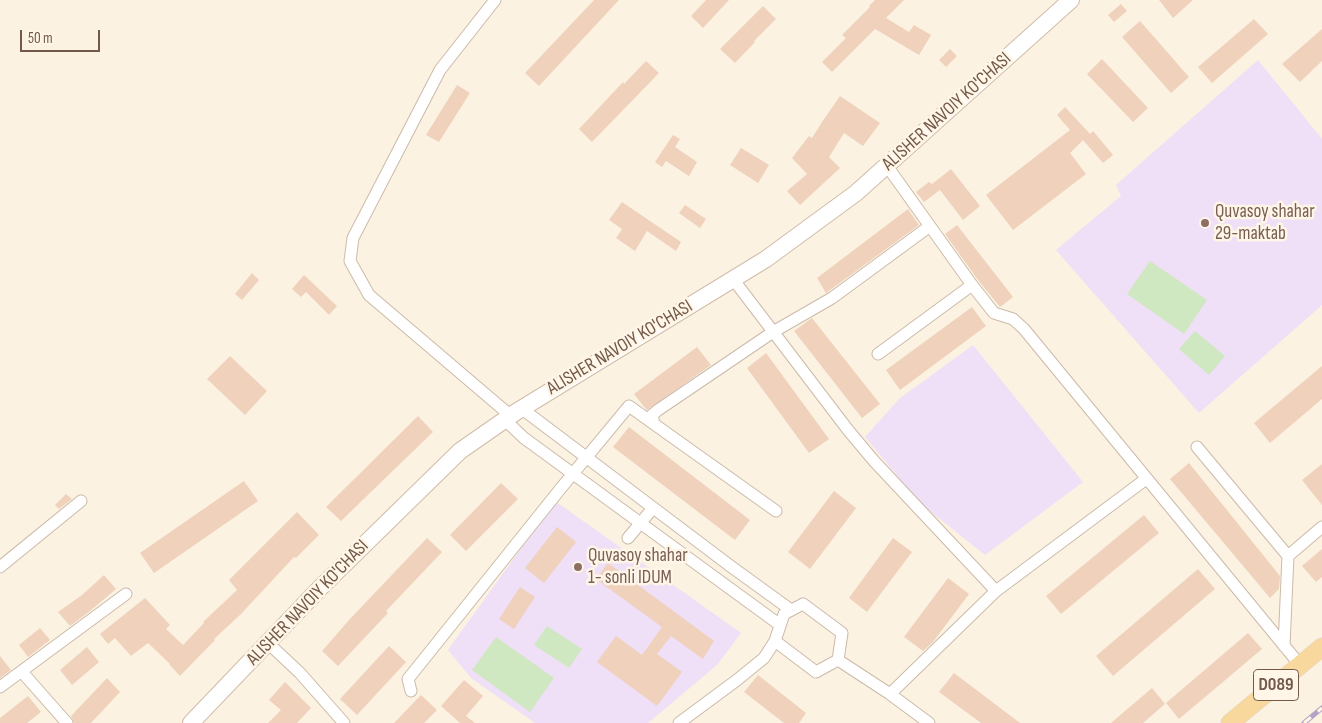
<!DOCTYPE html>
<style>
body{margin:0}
#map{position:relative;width:1322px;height:723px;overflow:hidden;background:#fbf2e2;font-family:"Sofia Sans Condensed",sans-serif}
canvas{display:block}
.scale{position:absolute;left:20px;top:30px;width:80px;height:22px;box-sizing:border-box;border:2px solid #725949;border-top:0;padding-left:6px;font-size:15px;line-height:18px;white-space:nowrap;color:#725949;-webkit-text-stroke:4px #fff6e8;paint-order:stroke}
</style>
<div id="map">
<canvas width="1322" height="723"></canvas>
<div class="scale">50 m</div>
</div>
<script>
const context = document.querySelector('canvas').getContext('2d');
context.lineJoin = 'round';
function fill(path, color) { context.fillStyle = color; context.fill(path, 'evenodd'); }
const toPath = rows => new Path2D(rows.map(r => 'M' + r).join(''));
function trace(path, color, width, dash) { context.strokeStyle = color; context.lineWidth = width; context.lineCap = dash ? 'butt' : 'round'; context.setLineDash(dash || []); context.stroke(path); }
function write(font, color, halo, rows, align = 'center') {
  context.font = font + ' "Sofia Sans Condensed",sans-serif'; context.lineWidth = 5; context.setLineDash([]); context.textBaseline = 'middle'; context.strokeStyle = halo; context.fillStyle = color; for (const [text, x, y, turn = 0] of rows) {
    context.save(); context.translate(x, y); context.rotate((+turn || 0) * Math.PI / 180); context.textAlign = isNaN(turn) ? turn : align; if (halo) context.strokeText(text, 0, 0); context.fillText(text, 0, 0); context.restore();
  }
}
const education = toPath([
 [1258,60,1322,139,1322,305,1199,413,1056,250,1121,196,1116,185],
 [973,345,1083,482,985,555,920,503,865,437,899,399],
 [555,501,741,633,717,665,648,723,535,723,471,678,448,650]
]);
const green = toPath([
 [1150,261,1207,300,1184,334,1127,294],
 [1195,331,1225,356,1209,375,1179,349],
 [547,626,582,649,569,668,534,645],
 [496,637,554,678,530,712,472,670]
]);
const building = toPath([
 [594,0,619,0,539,86,525,73],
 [706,0,729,0,703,28,691,16],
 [875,0,904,0,886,18,909,32,914,25,931,35,919,55,875,29,832,72,822,62,846,38,842,35,870,7,869,6],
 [1159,0,1193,0,1173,18],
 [1121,4,1127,11,1114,22,1108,15],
 [763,6,776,19,754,41,755,42,735,63,720,49],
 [1254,19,1268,34,1212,83,1198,67],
 [1140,21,1189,77,1171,93,1122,37],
 [1322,29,1322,61,1300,82,1282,64],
 [950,49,957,56,946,67,939,60],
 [1102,59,1148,108,1133,122,1087,74],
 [646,61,659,73,592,142,579,129,623,82,624,84],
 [457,85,470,93,439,142,426,135],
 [840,96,880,123,863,146,844,133,829,157,840,168,800,205,787,191,807,174,792,158,809,136,812,138,822,122],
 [1065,107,1090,134,1093,131,1113,155,1103,163,1083,140,1070,153,1086,174,1013,230,986,195,1070,130,1057,115],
 [673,135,680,139,675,147,697,162,689,176,666,161,662,167,655,162],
 [741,148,769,165,758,183,730,165],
 [951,169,980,206,963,220,940,190,924,202,916,192,929,182,932,184],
 [622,202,681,242,676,251,647,231,635,251,616,238,622,229,609,220],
 [685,205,706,219,700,228,679,213],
 [908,209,919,225,826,293,817,278],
 [957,225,1013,297,1000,307,978,280,945,234],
 [252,273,259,280,242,300,235,294],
 [304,275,337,306,329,315,306,292,301,297,292,289],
 [972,307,986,326,900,390,886,370],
 [812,318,880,404,862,418,794,331],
 [697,347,711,365,647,410,645,408,634,394],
 [766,353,829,439,809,453,747,368],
 [230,356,267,391,245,415,207,379],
 [1322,366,1322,399,1270,443,1254,423],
 [418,416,433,432,341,521,326,507],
 [629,427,750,520,735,540,613,447],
 [1189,463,1280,576,1279,589,1270,598,1170,479],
 [1322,464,1322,505,1302,480],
 [244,481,258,501,154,573,140,553],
 [501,483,518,499,466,551,450,535],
 [834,491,856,508,810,569,788,552],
 [66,494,72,499,59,509,55,505],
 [297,512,319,535,296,558,294,557,241,614,214,639,215,640,180,676,169,664,170,664,148,643,131,656,115,638,108,644,100,634,145,598,170,625,166,629,183,645,204,623,203,622,237,590,229,580],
 [1144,515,1159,533,1061,614,1046,596],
 [557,527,576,542,544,583,525,568],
 [427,538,442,552,386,611,388,613,338,666,322,651,350,619],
 [893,538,912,552,867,612,849,598],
 [1322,549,1322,577,1316,582,1302,566],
 [608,563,714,641,703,659,671,636,657,654,682,672,657,706,597,662,616,636,642,655,662,627,596,579],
 [1198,569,1215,589,1113,676,1096,656],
 [104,575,116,589,90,611,70,626,58,612,82,595],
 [948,578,969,594,933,642,923,651,904,637],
 [520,587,535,597,514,629,499,619],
 [40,628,50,640,28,657,19,645],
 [1248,633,1262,649,1179,719,1166,703],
 [389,646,406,662,357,715,340,699],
 [87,647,99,662,72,685,60,670],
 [0,656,11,670,0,678],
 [954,673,1020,723,981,723,939,692],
 [758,675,806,713,799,723,784,723,744,692],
 [107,678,120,692,91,723,74,723,71,716],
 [464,680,483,696,466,716,475,723,460,723,441,706],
 [285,682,311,708,297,723,268,723,281,710,269,700],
 [1152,688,1165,704,1143,723,1111,723],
 [421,695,437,710,424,723,394,723],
 [28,696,41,712,27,723,0,723,0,718]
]);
const street = toPath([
 [495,0,440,70,353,238,350,261,369,295,511,416],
 [887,166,972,285,994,313,1013,319,1024,329,1300,665],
 [733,279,848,430,874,461,996,591],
 [878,354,972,285],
 [521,408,733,568,791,610],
 [505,420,524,438,780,625],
 [1197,447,1288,556,1284,646],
 [776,511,654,424,652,415,658,410,773,332,832,298,930,226],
 [628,538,653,508],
 [1288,556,1322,527],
 [0,567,81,501],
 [803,604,842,633,838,660,816,672,775,641,784,614,803,604],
 [268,643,300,673,344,723],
 [838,660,890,694,929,723],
 [22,672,67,723],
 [0,687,126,594],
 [411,691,408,679,561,488,629,406,654,424],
 [890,694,996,591,1146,479],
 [679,723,737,680,764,658,775,641]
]);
const secondary = toPath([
 [191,723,320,588,460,451,516,412,766,259,856,193,1071,0]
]);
const primary = toPath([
 [1230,723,1322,647]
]);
const rail = toPath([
 [1304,723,1322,708]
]);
const markers = [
 [1205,223,5,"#8d6e63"],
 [578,567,5,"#8d6e63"]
];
const shields = [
 [1276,685,45]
];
const shieldNames = [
 ["D089",1276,685]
];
const streetNames = [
 ["ALISHER NAVOIY KO'CHASI",947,112,-42],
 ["ALISHER NAVOIY KO'CHASI",620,348,-31],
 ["ALISHER NAVOIY KO'CHASI",308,603,-46]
];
const educationNames = [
 ["Quvasoy shahar",1215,212],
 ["29-maktab",1215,234],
 ["Quvasoy shahar",588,556],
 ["1- sonli IDUM",588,578]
];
fill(education, '#efdff7');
fill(green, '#d0e8c1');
fill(building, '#f0d1bb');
trace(street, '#ccbaa9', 13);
trace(secondary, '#d1bca9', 18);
trace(primary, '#dad4d0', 19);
trace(street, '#fff', 11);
trace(secondary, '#fff', 16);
trace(primary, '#f8d89c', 18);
trace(rail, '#b5a2c4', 5);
trace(rail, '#fff6e8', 3, [9]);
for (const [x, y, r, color] of markers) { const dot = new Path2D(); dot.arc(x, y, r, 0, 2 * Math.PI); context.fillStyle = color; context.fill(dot); trace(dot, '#fff6e8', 2); }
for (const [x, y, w] of shields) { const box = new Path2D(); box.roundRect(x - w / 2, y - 15.5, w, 31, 4); context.fillStyle = '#fff6e8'; context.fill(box); trace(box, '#725949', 1); }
write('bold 18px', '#725949', null, shieldNames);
write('19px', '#725949', '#fff6e8', streetNames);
write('19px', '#785e54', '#fff6e8', educationNames, 'left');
</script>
